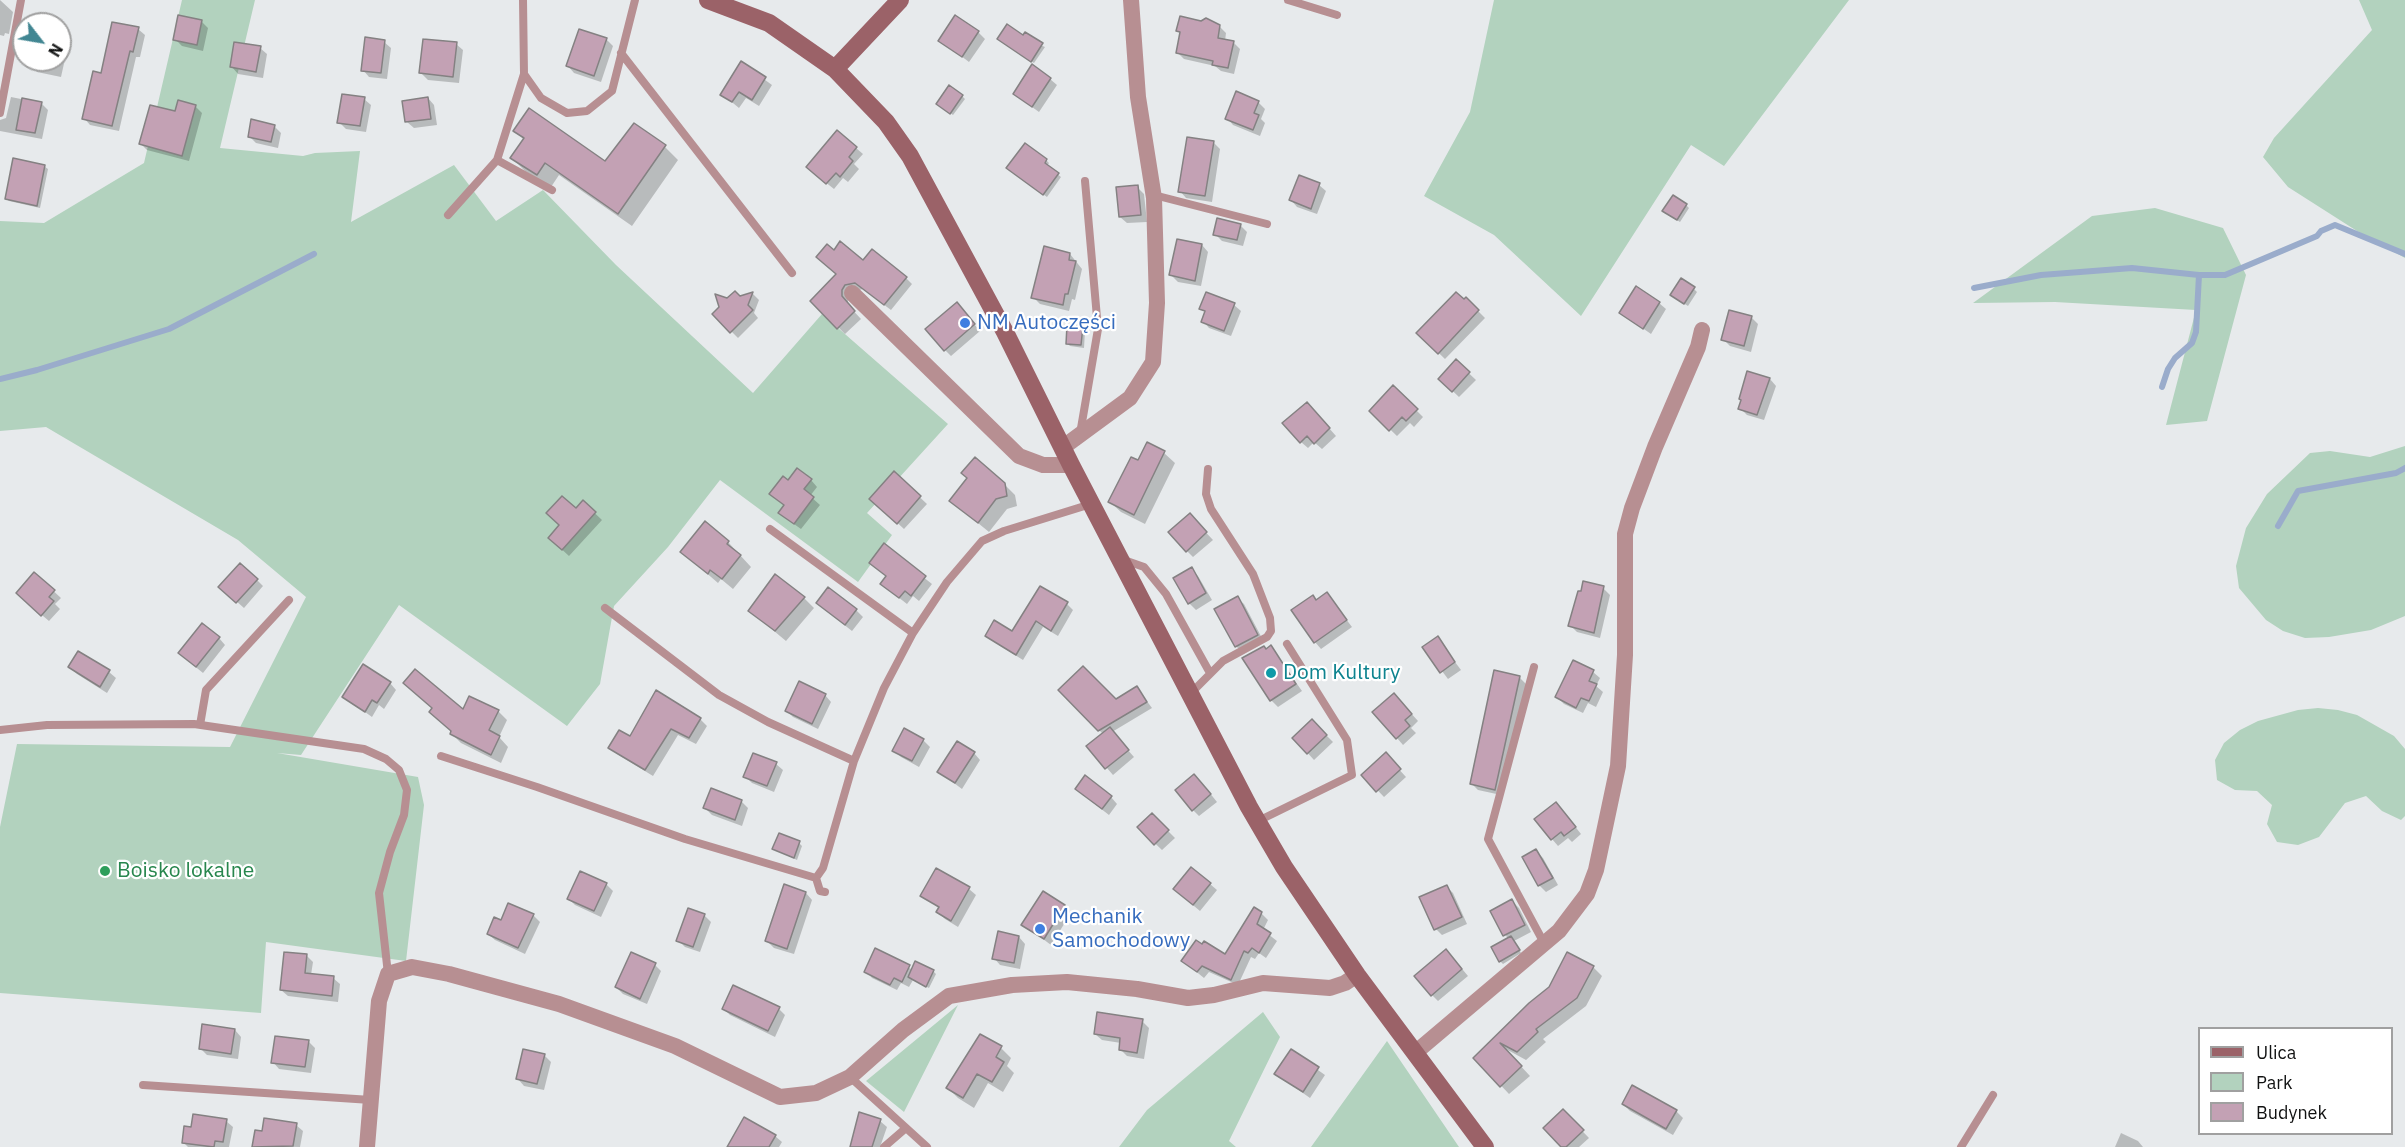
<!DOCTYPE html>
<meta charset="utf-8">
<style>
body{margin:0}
#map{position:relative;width:2405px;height:1147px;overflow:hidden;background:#e7eaec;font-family:"IBM Plex Sans",sans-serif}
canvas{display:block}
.legend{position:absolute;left:2198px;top:1027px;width:195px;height:108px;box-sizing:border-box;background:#fff;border:2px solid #a0a0a0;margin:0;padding:8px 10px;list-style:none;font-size:18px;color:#111212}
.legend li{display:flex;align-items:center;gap:12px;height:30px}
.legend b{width:30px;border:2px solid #a0a0a0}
.north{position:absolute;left:12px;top:12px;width:60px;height:60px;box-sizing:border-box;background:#fff;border:2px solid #a0a0a0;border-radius:50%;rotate:121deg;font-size:16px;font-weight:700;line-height:24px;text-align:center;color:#111212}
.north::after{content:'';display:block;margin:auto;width:21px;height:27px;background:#418692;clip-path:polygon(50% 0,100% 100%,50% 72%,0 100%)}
</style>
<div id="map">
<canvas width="2405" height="1147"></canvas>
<ul class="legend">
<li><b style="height:8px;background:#9b6268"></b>Ulica</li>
<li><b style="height:16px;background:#b2d2be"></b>Park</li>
<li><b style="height:16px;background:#c3a1b4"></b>Budynek</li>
</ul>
<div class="north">N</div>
</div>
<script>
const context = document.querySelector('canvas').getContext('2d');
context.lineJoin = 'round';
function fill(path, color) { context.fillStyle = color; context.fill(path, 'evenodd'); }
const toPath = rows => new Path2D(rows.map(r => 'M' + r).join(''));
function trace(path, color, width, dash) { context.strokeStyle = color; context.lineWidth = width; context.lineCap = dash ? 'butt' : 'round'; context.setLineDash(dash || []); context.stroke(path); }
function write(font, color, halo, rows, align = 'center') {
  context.font = font + ' "IBM Plex Sans",sans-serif'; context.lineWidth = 4.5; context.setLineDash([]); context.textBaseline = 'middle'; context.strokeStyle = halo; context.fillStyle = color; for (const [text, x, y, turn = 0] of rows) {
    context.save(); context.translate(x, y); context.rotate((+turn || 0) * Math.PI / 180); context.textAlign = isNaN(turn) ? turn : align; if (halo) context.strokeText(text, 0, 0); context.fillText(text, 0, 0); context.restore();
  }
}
const green = toPath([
 [182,0,255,0,220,148,303,156,315,153,360,151,351,222,454,165,496,221,543,190,616,265,753,393,822,314,948,424,867,513,892,535,858,582,720,480,668,547,614,606,600,684,567,726,399,605,301,755,277,753,418,777,424,805,406,961,266,942,261,1013,0,993,0,827,17,744,230,747,306,597,238,540,46,427,0,431,0,221,44,223,144,163],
 [1494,0,1849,0,1724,166,1691,145,1581,316,1494,235,1424,196,1470,112],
 [2359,0,2405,0,2405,258,2357,231,2288,187,2263,157,2274,138,2372,30],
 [2155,208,2223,228,2246,275,2207,421,2166,425,2196,310,2055,302,1973,303,2092,216],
 [2405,446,2405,616,2371,630,2329,637,2305,638,2283,631,2266,620,2239,588,2236,566,2246,528,2267,494,2310,453,2330,451,2370,457],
 [2318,708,2338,710,2357,715,2394,736,2405,749,2405,816,2401,820,2382,811,2366,796,2345,803,2319,837,2298,845,2277,842,2267,824,2272,805,2257,791,2235,790,2217,780,2215,760,2224,743,2240,730,2258,721,2298,710],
 [958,1005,904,1112,866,1081],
 [1263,1012,1280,1037,1229,1141,1236,1147,1119,1147,1147,1110],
 [1387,1041,1459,1147,1311,1147]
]);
const shadow = toPath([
 [0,0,13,12,9,34,5,33,4,36,0,35],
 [201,21,208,28,203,51,182,46,175,39],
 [1219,26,1226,33,1225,41,1233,42,1240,49,1234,74,1221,71,1215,66,1184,59,1177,52,1181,34,1178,31],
 [138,29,145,35,140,57,136,57,119,131,90,125,84,118,102,74],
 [978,32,985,39,969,62,940,40],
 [1024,38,1045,47,1034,63,1001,42],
 [606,39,613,46,601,82,574,73,568,66],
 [384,42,391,48,387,79,369,77,363,70],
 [60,44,67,50,61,77,37,72,30,65,31,60,60,60],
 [456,44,463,50,459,83,428,80,421,73],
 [260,48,267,54,263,78,238,74,232,67],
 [742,63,772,85,759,106,746,98,739,108,722,94],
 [1050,79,1057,85,1039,112,1014,94],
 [962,96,965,99,953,115,941,106],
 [11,97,41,103,48,110,42,139,0,131,0,120,6,118],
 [428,98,434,105,437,125,414,128,407,122],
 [364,99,371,105,366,132,346,129,339,122],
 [1258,102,1265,109,1261,119,1265,123,1260,136,1233,125,1227,118],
 [195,106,202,113,189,161,147,150,140,143,176,113],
 [634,125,665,147,678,160,632,226,559,175,551,187,525,171,512,158,524,140,515,130,605,163],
 [274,126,281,133,278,148,256,143,249,136],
 [1213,142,1220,149,1212,202,1186,198,1180,191],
 [856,148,863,154,854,164,859,169,848,182,843,178,834,189,815,174],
 [1046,160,1049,163,1047,166,1061,177,1047,197,1010,171],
 [45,167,48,169,40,208,9,201,6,198],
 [1299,177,1319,185,1326,191,1317,214,1297,207,1291,200],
 [1137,187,1144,194,1147,222,1127,223,1120,217],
 [1686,205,1689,208,1680,222,1667,214],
 [1240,225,1247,232,1243,246,1222,241,1215,234],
 [1202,245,1208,252,1201,286,1178,282,1171,275],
 [834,252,906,278,912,284,891,310,863,289,852,292,848,297,848,305,861,319,845,334,812,301,838,275],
 [1070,254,1082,269,1075,300,1072,299,1069,311,1040,304,1033,297],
 [1694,289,1697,292,1688,306,1675,298],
 [753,294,759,300,754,313,758,318,738,338,714,314,728,300],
 [1466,299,1485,318,1445,359,1418,333],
 [1659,303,1666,309,1651,334,1621,313],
 [1234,305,1241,311,1231,336,1209,328,1203,321,1206,313,1201,308],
 [963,311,980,331,951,356,945,350],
 [1751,317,1758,324,1751,352,1730,346,1723,339],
 [1082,328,1085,331,1084,348,1070,346,1067,343],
 [1456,361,1476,380,1459,397,1440,379],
 [1748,373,1770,379,1776,386,1764,420,1747,415,1740,408],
 [1393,387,1423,417,1414,427,1410,423,1397,436,1371,411],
 [1313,410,1336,436,1322,449,1314,442,1308,448,1301,442],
 [1148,444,1164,453,1175,463,1145,524,1121,512,1110,502,1139,462],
 [894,473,927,504,904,529,878,505],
 [811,480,817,487,810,496,820,505,801,529,787,519,785,506,788,482],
 [1004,484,1015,495,1017,506,1007,509,989,532,951,501],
 [583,502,602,520,569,556,556,544],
 [1196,522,1213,540,1193,557,1187,551],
 [705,523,728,542,751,567,733,589,721,579,718,583,682,552],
 [884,546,932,584,919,601,913,596,907,604,889,590],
 [1191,569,1198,576,1212,600,1196,610,1189,603],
 [35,574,61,598,55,604,60,609,49,621,24,600],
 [257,580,263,586,244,608,227,593],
 [1603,588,1610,595,1600,638,1577,632,1570,625],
 [1327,594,1352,627,1321,649,1315,642,1316,601],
 [804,598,814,608,786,641,750,611],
 [1237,598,1244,604,1264,642,1243,653,1236,646],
 [1067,604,1073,610,1058,636,1043,627,1023,660,994,642,987,635,1013,633],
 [824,609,856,610,863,617,852,631],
 [219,638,225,645,203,673,187,660],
 [1437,638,1461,670,1448,679,1424,647],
 [1271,647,1302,691,1278,707,1271,700,1266,650],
 [78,653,109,672,116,678,107,693,77,674,70,667],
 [1574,662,1593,672,1600,678,1596,686,1603,692,1596,707,1588,703,1583,713,1564,704,1557,697],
 [1519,677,1526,684,1501,795,1478,790,1471,783],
 [390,683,396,690,384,709,379,705,372,717,344,697],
 [1137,688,1152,708,1112,732,1134,757,1113,775,1088,746,1103,734,1060,690,1115,701],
 [825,695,831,702,818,729,793,717,787,711],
 [1400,701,1418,721,1411,728,1416,733,1403,745,1397,738],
 [498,711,507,720,499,737,508,747,501,763,461,743,452,734],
 [700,719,707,726,696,744,678,735,653,776,617,754,610,747,631,738],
 [1312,721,1333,742,1314,760,1294,738],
 [923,740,930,747,919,767,901,757,894,750],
 [974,753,980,760,962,789,939,772],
 [1385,754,1406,777,1384,797,1363,775],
 [776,764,783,770,774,792,752,783,745,776],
 [1201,782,1217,802,1199,816,1193,810],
 [712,790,742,802,748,808,742,826,712,815,705,808],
 [1083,795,1111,797,1117,804,1109,815],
 [1562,810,1581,834,1572,842,1568,838,1558,846,1552,839],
 [1152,815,1175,838,1162,850,1139,828],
 [799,843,802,846,797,860,774,849],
 [1536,851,1543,858,1558,885,1546,892,1539,885],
 [936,870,969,889,976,895,958,927,945,919,938,912,940,909,922,895],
 [606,884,613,891,601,917,575,905,569,899],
 [1210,884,1217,890,1200,911,1182,896],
 [1446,886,1453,893,1467,924,1442,935,1436,929],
 [806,893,812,900,794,954,774,948,767,941],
 [1043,893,1071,913,1051,945,1023,924],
 [1512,901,1519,908,1531,932,1514,941,1521,953,1503,964,1500,961,1508,939,1492,911],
 [1261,913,1268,920,1263,930,1277,941,1266,958,1259,953,1255,959,1251,957,1238,985,1209,972,1204,978,1183,961,1225,956],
 [533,915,540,922,525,954,495,940,488,934,501,922],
 [704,915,711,922,700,952,685,947,678,940],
 [1019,937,1025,944,1020,969,1000,965,994,958],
 [876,950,913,970,916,963,933,971,936,974,929,988,913,980,909,987,901,983,897,990,872,978,866,971],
 [306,955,313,962,311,975,333,978,340,984,338,1002,288,996,281,990],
 [1453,958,1468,976,1438,1001,1432,995],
 [655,965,661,971,647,1004,623,994,616,987],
 [1593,967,1602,976,1586,1006,1543,1039,1546,1042,1526,1060,1504,1048,1530,1076,1509,1094,1475,1058],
 [723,1008,779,1009,785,1015,775,1037,730,1015],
 [1142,1021,1149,1028,1144,1059,1127,1056,1120,1049,1121,1043,1102,1040,1095,1034],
 [235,1030,241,1037,238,1059,207,1055,200,1048],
 [308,1041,315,1048,311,1073,279,1069,273,1062],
 [1001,1048,1011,1058,1007,1066,1014,1073,1003,1092,988,1083,974,1108,958,1098,948,1088],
 [1291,1051,1325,1075,1310,1098,1276,1074],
 [544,1055,551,1062,544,1090,524,1086,518,1079],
 [1623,1104,1676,1111,1683,1118,1673,1135,1630,1111],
 [1563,1111,1589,1138,1579,1147,1563,1147],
 [226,1121,233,1127,229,1147,188,1147,183,1142,193,1129],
 [880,1121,887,1127,880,1147,851,1147],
 [296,1125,303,1131,300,1147,254,1146,263,1133],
 [2121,1133,2138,1141,2143,1147,2115,1147],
 [775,1136,782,1142,779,1147,734,1147]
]);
const stream = toPath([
 [1974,288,2041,275,2132,268,2199,275,2225,275,2317,236,2321,231,2335,225,2405,254],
 [0,379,37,370,169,329,314,254],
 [2162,387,2168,369,2175,358,2192,343,2196,332,2199,275],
 [2278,526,2298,491,2396,473,2405,468]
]);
const building = toPath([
 [178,15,202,20,197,45,173,40,178,15],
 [955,15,979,31,962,57,938,41,955,15],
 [1180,16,1201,21,1206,18,1220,25,1218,38,1234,41,1228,68,1212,65,1213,61,1176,53,1180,32,1176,31,1180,16],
 [112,22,139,27,133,52,130,51,112,126,82,119,93,71,101,73,112,22],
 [1007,24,1023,35,1025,32,1043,43,1031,62,997,39,1007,24],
 [579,29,607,38,594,76,566,66,579,29],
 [365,37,385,40,381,73,361,71,365,37],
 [423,39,457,42,453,77,419,73,423,39],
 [234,42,261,46,256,72,230,67,234,42],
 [741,61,766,77,752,100,739,92,732,102,720,95,741,61],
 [1032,64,1051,78,1032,107,1013,94,1032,64],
 [949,85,963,95,950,114,936,104,949,85],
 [1236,91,1259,101,1254,113,1259,115,1253,130,1225,119,1236,91],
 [342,94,365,97,360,126,337,123,342,94],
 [428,97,431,119,405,122,402,101,428,97],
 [22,98,42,102,35,133,16,130,22,98],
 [178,100,196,105,182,156,139,144,150,105,175,111,178,100],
 [529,108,605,161,634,123,666,145,618,214,545,163,537,175,510,158,524,138,513,131,529,108],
 [251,119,275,125,271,142,248,137,251,119],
 [837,130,857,147,849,157,853,161,840,177,836,173,826,184,806,167,837,130],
 [1187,137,1214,141,1205,196,1178,192,1187,137],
 [1025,143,1047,159,1045,163,1059,173,1043,195,1006,168,1025,143],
 [13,158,45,165,37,206,5,199,13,158],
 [1299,175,1320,183,1311,209,1289,200,1299,175],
 [1138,185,1141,215,1119,217,1116,187,1138,185],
 [1673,195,1687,204,1677,220,1662,211,1673,195],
 [1217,218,1241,224,1237,240,1213,235,1217,218],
 [1177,239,1202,244,1195,281,1169,275,1177,239],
 [840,241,863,260,872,249,907,277,884,305,855,283,845,285,842,290,842,296,855,311,837,329,810,301,836,274,816,257,827,244,834,250,840,241],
 [1044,246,1070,253,1069,260,1076,261,1068,294,1065,294,1063,305,1031,298,1044,246],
 [1681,278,1695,287,1684,304,1670,295,1681,278],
 [1636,286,1660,302,1643,329,1619,313,1636,286],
 [735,291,740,296,753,292,748,305,753,310,730,333,712,314,719,307,715,294,727,298,735,291],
 [1206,292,1235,303,1224,331,1201,322,1205,311,1199,309,1206,292],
 [1456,292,1464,299,1466,297,1479,310,1438,354,1416,333,1456,292],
 [957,302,975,324,944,351,925,329,957,302],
 [1729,310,1752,316,1744,346,1721,340,1729,310],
 [1067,325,1083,326,1081,345,1066,344,1067,325],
 [1456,359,1470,372,1452,392,1438,379,1456,359],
 [1747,371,1770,378,1757,415,1738,409,1741,400,1739,399,1747,371],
 [1393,385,1418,409,1406,421,1402,417,1389,431,1369,411,1393,385],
 [1307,402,1330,428,1314,444,1307,436,1300,443,1282,423,1307,402],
 [1147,442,1165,451,1134,515,1108,502,1131,457,1138,460,1147,442],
 [975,457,1005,483,1007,496,996,499,978,523,949,501,967,478,961,473,975,457],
 [797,468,812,479,804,489,814,497,794,524,778,513,784,505,769,494,783,476,788,480,797,468],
 [894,471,921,496,897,524,869,499,894,471],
 [562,496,576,508,583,500,596,512,562,550,548,538,559,525,546,513,562,496],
 [1190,513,1207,532,1186,552,1168,532,1190,513],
 [705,521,729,541,727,544,741,555,722,579,710,570,708,574,680,552,705,521],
 [884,543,926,576,911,596,905,591,899,598,880,584,886,576,869,563,884,543],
 [240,563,258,579,236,603,218,587,240,563],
 [1192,567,1206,593,1188,604,1173,578,1192,567],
 [34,572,55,590,49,597,54,601,41,616,16,593,34,572],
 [775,574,805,597,775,631,748,611,775,574],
 [1583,581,1604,586,1594,633,1568,626,1578,591,1581,591,1583,581],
 [1040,586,1068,602,1051,631,1036,621,1016,655,985,636,994,620,1012,631,1040,586],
 [828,587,857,609,845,625,816,603,828,587],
 [1327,592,1347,620,1314,643,1291,610,1313,595,1316,600,1327,592],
 [1238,596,1258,635,1235,647,1214,609,1238,596],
 [202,623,220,637,196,667,178,653,202,623],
 [1438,636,1455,662,1440,673,1422,647,1438,636],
 [1271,645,1296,684,1270,701,1242,658,1264,646,1266,649,1271,645],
 [78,651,110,670,100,687,68,667,78,651],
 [1573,660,1594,670,1589,681,1597,684,1589,701,1581,698,1576,708,1555,697,1573,660],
 [363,664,391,682,377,703,372,700,365,712,342,697,363,664],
 [1083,666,1116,699,1137,686,1147,702,1098,731,1058,690,1083,666],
 [415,669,463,709,469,696,499,710,489,730,500,736,491,755,450,734,451,731,429,712,432,708,403,683,415,669],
 [1494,670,1520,676,1495,790,1470,784,1494,670],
 [799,681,826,694,812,724,785,711,799,681],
 [656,690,701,718,689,738,671,729,645,770,608,748,619,730,630,736,656,690],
 [1394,693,1412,714,1405,720,1410,726,1396,739,1372,712,1394,693],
 [1312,719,1327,735,1307,754,1292,738,1312,719],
 [1110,727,1129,750,1105,769,1086,746,1110,727],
 [904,728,924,739,912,761,892,751,904,728],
 [957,741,975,752,955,783,937,772,957,741],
 [1386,752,1401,769,1376,792,1361,775,1386,752],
 [753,753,777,762,767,786,743,777,753,753],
 [1194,774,1211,794,1192,811,1175,790,1194,774],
 [1085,775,1112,796,1102,809,1075,789,1085,775],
 [711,788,742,800,735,820,703,808,711,788],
 [1556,802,1576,827,1564,836,1561,832,1551,840,1534,819,1556,802],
 [1152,813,1169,830,1154,845,1137,827,1152,813],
 [779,833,800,841,794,858,772,849,779,833],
 [1536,849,1553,878,1538,886,1522,857,1536,849],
 [1191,867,1211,883,1193,905,1173,889,1191,867],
 [936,868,970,887,951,921,936,912,939,907,920,896,936,868],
 [580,871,607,883,594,911,567,899,580,871],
 [784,884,806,892,787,949,765,941,784,884],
 [1447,885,1462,917,1434,930,1419,897,1447,885],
 [1043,891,1065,905,1044,939,1021,925,1043,891],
 [1512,899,1525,925,1503,936,1490,911,1512,899],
 [508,903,534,914,518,948,487,934,494,917,501,920,508,903],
 [1254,907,1262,912,1257,924,1271,933,1259,953,1252,948,1248,953,1244,951,1231,980,1202,966,1197,972,1181,961,1196,940,1202,944,1204,941,1225,954,1254,907],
 [688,908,705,914,693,947,676,941,688,908],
 [998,931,1019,936,1014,963,992,959,998,931],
 [1511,936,1520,950,1499,962,1491,947,1511,936],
 [875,948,910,965,902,982,894,978,890,985,864,972,875,948],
 [1446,949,1462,969,1431,996,1414,976,1446,949],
 [284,952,307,954,305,973,334,976,332,996,280,990,284,952],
 [631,952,656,963,640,999,615,987,631,952],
 [1567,952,1594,966,1577,998,1536,1029,1538,1032,1517,1052,1500,1043,1522,1066,1500,1087,1473,1058,1529,1003,1549,987,1567,952],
 [915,961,934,970,926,987,908,977,915,961],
 [733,985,780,1007,768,1031,722,1009,733,985],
 [1097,1012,1143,1019,1137,1053,1119,1050,1120,1038,1094,1034,1097,1012],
 [202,1024,235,1029,231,1054,199,1049,202,1024],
 [980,1034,1002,1046,996,1057,1004,1062,992,1082,977,1074,963,1098,946,1088,980,1034],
 [275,1036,309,1040,305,1067,271,1063,275,1036],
 [523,1049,545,1054,537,1084,516,1079,523,1049],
 [1291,1049,1319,1067,1303,1092,1274,1074,1291,1049],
 [1632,1085,1677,1110,1666,1129,1622,1104,1632,1085],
 [1563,1109,1584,1130,1566,1147,1561,1147,1543,1128,1563,1109],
 [859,1112,881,1119,872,1147,850,1147,859,1112],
 [193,1114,227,1119,223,1142,215,1141,214,1147,182,1143,184,1126,191,1127,193,1114],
 [744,1117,776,1135,769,1147,727,1147,744,1117],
 [264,1118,297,1123,293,1146,252,1147,255,1130,262,1131,264,1118]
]);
const lane = toPath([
 [523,0,524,74,541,98,567,113,587,111,612,91,635,0],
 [1288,0,1337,15],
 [621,53,792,273],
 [0,113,21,0],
 [497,160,552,190],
 [1154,195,1267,224],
 [448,215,497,160,524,74],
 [1080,434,1098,329,1085,181],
 [770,529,913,633],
 [1124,560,1144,567,1166,594,1210,673],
 [605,608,719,695,768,722,854,761],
 [1534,667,1488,839,1544,943],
 [1191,693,1223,661,1267,637,1271,631,1270,618,1253,574,1211,509,1206,494,1208,469],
 [200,725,206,690,289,600],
 [0,730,47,725,194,724,364,749,386,759,399,770,407,790,404,815,390,852,379,893,388,974],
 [441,756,537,787,685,839,816,878,823,868,854,761,884,688,913,633,947,582,982,541,1004,531,1091,504],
 [1258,821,1352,775,1347,740,1287,644],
 [816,878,820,891,825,892],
 [850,1077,927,1147],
 [143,1085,371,1100],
 [884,1147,906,1128],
 [1961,1147,1993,1095]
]);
const street = toPath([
 [852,293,1019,456,1043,465,1071,465],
 [1062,448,1130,398,1153,362,1157,303,1154,198,1138,97,1131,0],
 [1416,1052,1559,931,1587,894,1596,870,1618,766,1625,655,1625,534,1632,508,1655,447,1698,347,1702,330],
 [367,1147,379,1001,388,974,412,967,449,974,559,1004,675,1046,780,1097,816,1093,850,1077,903,1030,949,996,1012,985,1067,982,1137,989,1188,998,1214,995,1263,983,1330,988,1345,983,1357,975]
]);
const secondary = toPath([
 [708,0,769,23,835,69,886,122,910,156,1005,332,1071,465,1249,807,1284,867,1357,975,1485,1147],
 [835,69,900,0]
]);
const markers = [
 [965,323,6,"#3f7fe0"],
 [1271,673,6,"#0f9aa8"],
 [105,871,6,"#2e9e5b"],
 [1040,929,6,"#3f7fe0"]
];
const shopNames = [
 ["NM Autoczęści",977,323],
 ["Mechanik",1052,917],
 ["Samochodowy",1052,941]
];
const cultureNames = [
 ["Dom Kultury",1283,673]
];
const leisureNames = [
 ["Boisko lokalne",117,871]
];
fill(green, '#b2d2be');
fill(shadow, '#0003');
trace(stream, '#9aaccb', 6);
fill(building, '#c3a1b4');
trace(building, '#848182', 1.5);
trace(lane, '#b78f92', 8);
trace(street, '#b78f92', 16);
trace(secondary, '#9b6268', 18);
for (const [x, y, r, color] of markers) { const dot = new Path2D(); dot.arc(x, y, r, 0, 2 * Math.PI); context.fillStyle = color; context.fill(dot); trace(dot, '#fff', 2); }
write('21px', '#366cbe', '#fff', shopNames, 'left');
write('21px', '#0d838f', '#fff', cultureNames, 'left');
write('21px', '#27864d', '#fff', leisureNames, 'left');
</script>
